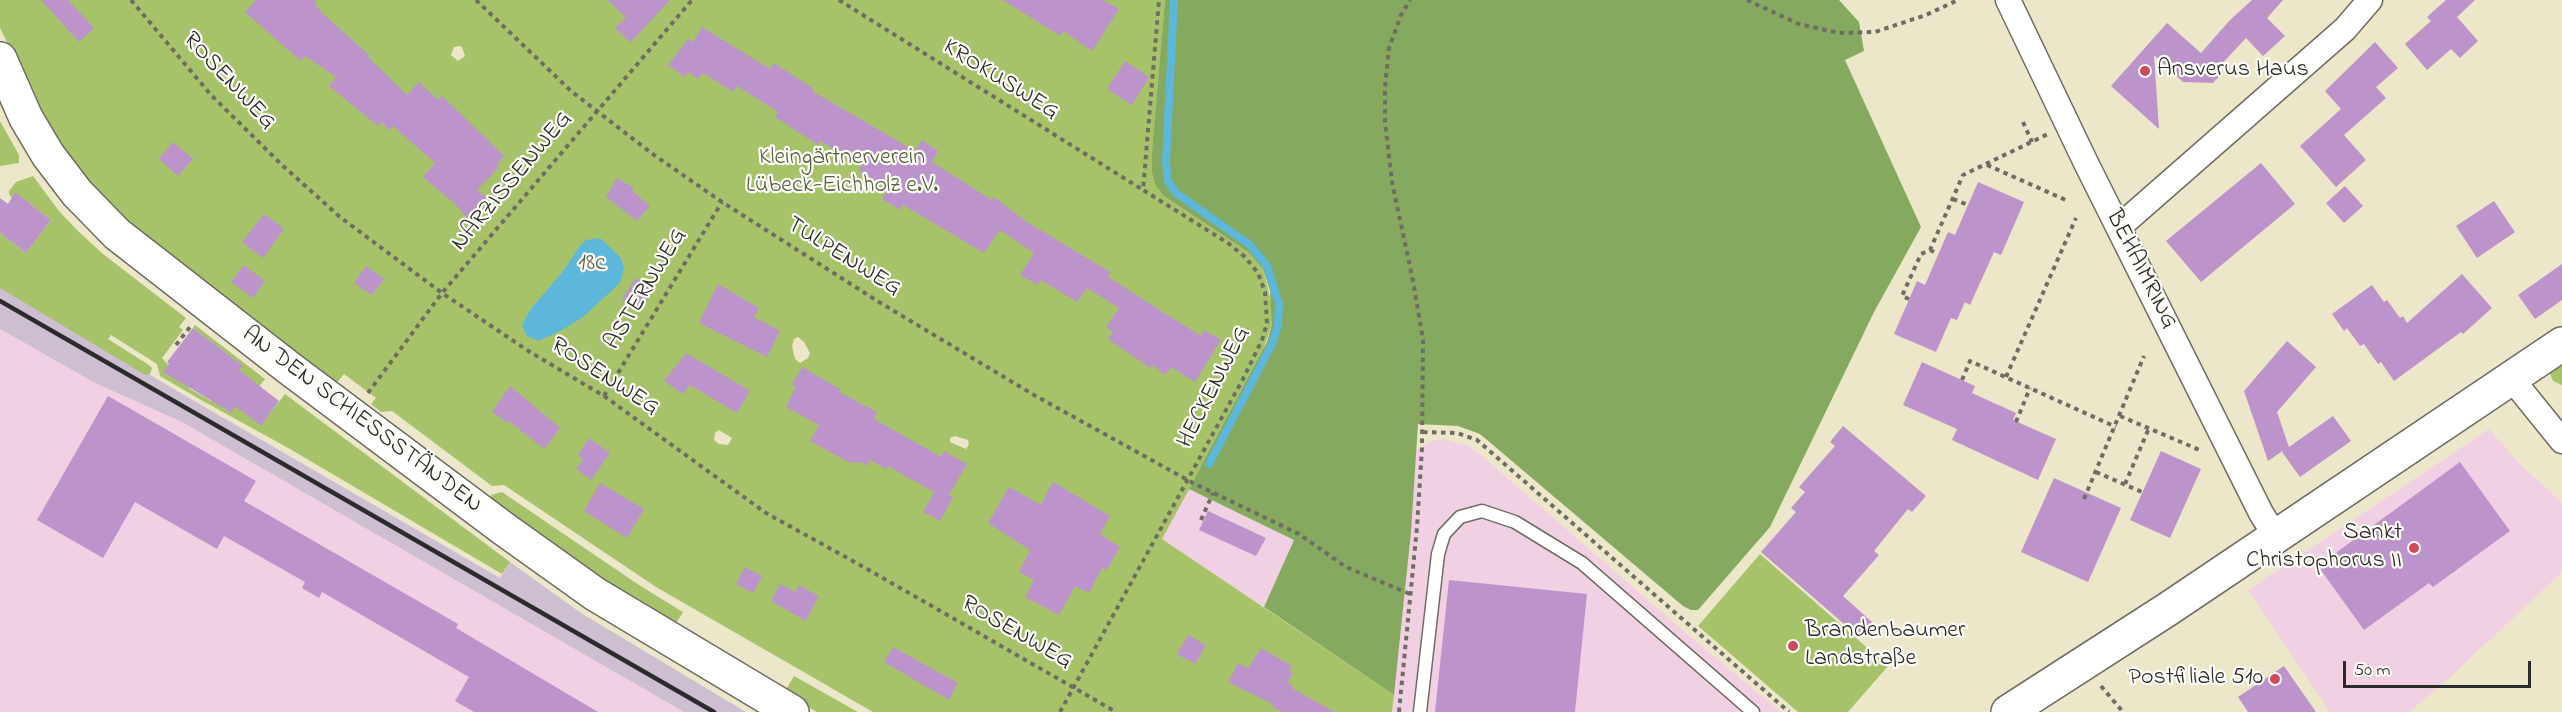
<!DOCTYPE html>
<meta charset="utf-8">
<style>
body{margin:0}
#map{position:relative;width:2562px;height:712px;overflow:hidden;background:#ede7ca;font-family:"Indie Flower",sans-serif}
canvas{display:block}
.scale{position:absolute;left:2343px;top:661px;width:188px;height:27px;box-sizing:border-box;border:3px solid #2b2b2b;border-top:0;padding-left:8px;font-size:18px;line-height:21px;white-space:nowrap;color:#2b2b2b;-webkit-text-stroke:4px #fdfcf7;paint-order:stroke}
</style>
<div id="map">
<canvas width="2562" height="712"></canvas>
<div class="scale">50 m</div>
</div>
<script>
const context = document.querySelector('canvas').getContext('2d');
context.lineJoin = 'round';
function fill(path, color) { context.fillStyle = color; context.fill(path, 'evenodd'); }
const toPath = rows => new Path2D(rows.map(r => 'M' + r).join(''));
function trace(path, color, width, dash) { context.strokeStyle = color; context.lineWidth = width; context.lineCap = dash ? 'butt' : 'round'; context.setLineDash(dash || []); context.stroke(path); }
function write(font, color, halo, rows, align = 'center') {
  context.font = font + ' "Indie Flower",sans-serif'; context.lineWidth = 4.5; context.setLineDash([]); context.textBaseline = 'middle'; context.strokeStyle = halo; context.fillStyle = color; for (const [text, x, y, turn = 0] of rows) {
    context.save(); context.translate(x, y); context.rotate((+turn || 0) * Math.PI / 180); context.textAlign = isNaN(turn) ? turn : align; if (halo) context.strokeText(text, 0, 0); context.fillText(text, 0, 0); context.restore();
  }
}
const built = toPath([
 [0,329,95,383,182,422,684,712,0,712],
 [2489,429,2518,462,2562,503,2562,572,2448,679,2409,712,2330,712,2248,590],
 [1444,439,1469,446,1481,455,1681,629,1781,712,1392,712,1411,532,1416,450,1432,441],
 [1189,489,1294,540,1264,607,1162,539]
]);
const industrial = toPath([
 [0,285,172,388,500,578,510,562,581,613,746,712,684,712,182,422,95,383,0,329]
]);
const green = toPath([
 [0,0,1165,0,1152,173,1165,197,1248,252,1263,269,1272,305,1272,324,1260,359,1162,539,1394,695,1392,712,873,712,656,587,504,485,492,486,392,411,381,412,371,404,376,398,344,374,334,386,108,206,68,158,41,112,0,28],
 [459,46,462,47,465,56,458,61,451,55,454,47],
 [798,337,804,342,810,353,808,358,800,363,795,359,792,346,794,339],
 [719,430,732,438,728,445,719,444,714,440,715,433],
 [955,436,968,440,969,444,966,449,950,442,950,438],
 [0,121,19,155,19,163,0,166],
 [33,176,59,211,78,231,103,254,186,318,179,327,183,330,162,358,190,389,211,401,214,398,217,400,242,366,193,328,195,325,265,379,241,410,261,425,285,394,510,562,502,574,290,449,201,400,160,376,157,364,111,335,108,339,149,365,152,368,150,374,145,375,0,288,0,233,26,253,51,220,16,193,12,198,9,194,9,191,16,182],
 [2562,356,2562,385,2553,381,2550,373,2550,366],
 [502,492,639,585,683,612,673,628,493,505,491,495],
 [1760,554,1888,666,1848,712,1798,712,1698,626],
 [794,676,858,712,817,712,784,693]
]);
const forest = toPath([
 [1165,0,1839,0,1859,22,1864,51,1845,60,1921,227,1874,312,1770,527,1698,610,1691,610,1683,606,1480,434,1458,426,1418,424,1411,532,1394,695,1264,607,1294,540,1189,489,1267,342,1272,324,1270,291,1263,269,1248,252,1165,197,1156,186,1152,173,1152,154]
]);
const water = toPath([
 [600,238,621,258,624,268,620,283,583,317,562,330,539,341,527,336,522,325,530,310,564,270,579,247,586,240]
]);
const stream = toPath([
 [1174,0,1166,162,1168,181,1176,193,1250,245,1267,266,1279,304,1278,325,1272,344,1209,464]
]);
const building = toPath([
 [41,0,68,0,94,28,79,42],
 [256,0,316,0,316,5,321,12,369,55,368,57,407,95,419,82,438,100,442,96,504,156,497,165,499,167,477,190,487,198,469,220,455,204,423,177,435,163,393,126,389,130,381,122,378,126,329,86,336,77,305,56,301,61,245,12],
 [607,0,670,0,629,44,629,41,615,28,626,17],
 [1003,0,1103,0,1119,9,1092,51,1064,31,1060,36],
 [2252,0,2283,0,2267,18,2285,36,2263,56,2246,38,2218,68,2223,72,2213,83,2183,82,2154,55,2159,129,2111,86,2167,23,2201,53,2230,20],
 [2446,0,2475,0,2457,17,2478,41,2460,58,2451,49,2427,70,2405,44,2431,21,2427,17],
 [702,27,770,69,774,63,814,89,812,91,915,151,922,140,938,151,932,162,992,200,994,197,1024,220,1110,272,1108,277,1166,314,1201,336,1204,330,1221,340,1195,382,1171,367,1165,375,1152,365,1150,368,1108,339,1113,332,1106,327,1119,308,1087,288,1077,302,1041,280,1038,285,1020,275,1034,253,1000,230,984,253,903,205,900,210,882,199,888,189,859,171,862,166,820,141,818,145,775,117,778,112,737,86,733,92,703,73,698,79,688,72,684,77,668,65,688,39,693,42],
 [2375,42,2398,68,2376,87,2386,98,2344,135,2366,160,2336,187,2300,146,2341,109,2325,91],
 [1125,61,1149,77,1132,105,1107,89],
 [173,142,193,159,178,176,159,159],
 [2261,163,2295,204,2201,282,2166,241],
 [617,178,634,188,632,191,650,206,637,221,606,197],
 [1978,182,2024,202,2001,255,1994,252,1970,305,1965,302,1957,320,1951,318,1936,352,1894,334,1917,281,1925,285,1948,232,1955,235],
 [2345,186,2363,206,2344,223,2326,203],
 [15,192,51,220,26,253,0,233,0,198,8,204],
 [2494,201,2515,232,2477,258,2456,226],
 [264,214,284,229,263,258,242,242],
 [2562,264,2562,300,2535,319,2518,295],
 [244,265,265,281,253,298,231,282],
 [366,266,384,279,372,295,354,283],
 [2462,274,2492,308,2463,334,2461,332,2394,381,2381,362,2378,364,2364,344,2360,346,2347,328,2344,331,2332,314,2372,285,2384,302,2387,300,2400,318,2403,316,2407,323],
 [636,278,653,291,639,311,622,299],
 [718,284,759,308,754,317,780,331,767,357,699,323],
 [193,328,243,366,239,370,279,401,261,426,235,406,232,413,163,372,169,364,167,362],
 [2287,341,2316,367,2277,412,2289,447,2333,416,2351,441,2300,477,2282,452,2284,450,2268,461,2244,391],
 [686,353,750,391,737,413,690,385,683,394,664,381],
 [1922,362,1975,386,1972,393,2016,413,2013,420,2056,439,2038,480,1952,440,1957,429,1903,405],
 [802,367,840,389,839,392,877,412,874,419,941,457,944,451,967,464,949,495,953,497,940,521,923,512,934,492,888,466,886,469,870,460,867,466,861,462,850,463,810,441,819,425,786,407,796,387,792,385],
 [510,386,560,428,544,449,509,421,508,423,492,412],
 [108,396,256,481,244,501,458,624,456,628,598,712,474,712,455,701,469,677,322,592,319,598,302,588,305,582,224,536,217,549,135,502,103,558,37,520],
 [1843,426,1926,496,1912,512,1908,509,1874,551,1879,555,1843,596,1872,622,1859,637,1761,552,1796,512,1791,508,1805,492,1799,487,1835,446,1830,442],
 [589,438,610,453,591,480,576,469,583,459,578,455],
 [2161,451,2201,469,2170,538,2130,520],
 [2460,462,2510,531,2433,587,2429,583,2364,630,2318,566],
 [2054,478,2121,508,2088,582,2021,552],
 [1053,482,1110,516,1100,534,1120,547,1107,570,1102,568,1089,593,1075,586,1059,615,1025,597,1034,580,1019,572,1030,550,988,523,1009,487,1041,505],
 [600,483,644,509,627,538,584,511],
 [1208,511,1266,538,1256,556,1199,530],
 [745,567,762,576,753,593,736,584],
 [1449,580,1587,594,1575,712,1435,712],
 [780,584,795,592,799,585,819,596,806,621,771,601],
 [1188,635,1206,645,1195,664,1177,654],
 [893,647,958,683,949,700,884,662],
 [1261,648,1292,666,1289,671,1293,674,1287,682,1293,686,1292,688,1334,712,1283,712,1272,707,1273,704,1228,682,1238,663,1248,668],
 [2284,666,2316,712,2248,712,2238,697]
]);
const path = toPath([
 [131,0,211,95,283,166,340,217,442,293,530,352,604,396,766,513,869,570,1116,712],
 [476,0,571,91,654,155,722,202,879,302,1034,395,1193,483,1299,534,1346,567,1410,594],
 [839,0,1143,190],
 [1747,0,1799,24,1839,33,1875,32,1926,15,1958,0],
 [2023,122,2032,142],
 [1987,165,2068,201],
 [1953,199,1968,205],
 [1930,250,1938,254],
 [1909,299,1902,296,1921,254,1930,250,1963,175,2048,134],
 [176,345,190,327],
 [2006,377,2076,218],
 [1962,380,1970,361,2116,427],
 [368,393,442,293,692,0],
 [604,396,722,202],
 [2120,416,2202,451],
 [2016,422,2030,388],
 [1423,432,1457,433,1477,440,1789,712],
 [2096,472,2142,492],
 [2125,484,2149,428],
 [2084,499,2144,356],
 [1201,520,1213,493],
 [2101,686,2123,712],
 [1060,712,1243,379,1262,340,1267,323,1265,292,1258,273,1245,257,1228,243,1143,190,1159,0],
 [1399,712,1417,527,1422,448,1423,340,1413,281,1392,182,1385,122,1385,87,1389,48,1401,15,1410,0]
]);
const lane = toPath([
 [1420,712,1438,554,1444,534,1460,517,1482,511,1515,522,1582,563,1753,712]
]);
const street = toPath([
 [2008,0,2086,163,2261,513,2276,537],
 [2119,227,2345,29,2370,0],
 [2511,378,2562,441]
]);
const secondary = toPath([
 [0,59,26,118,48,155,77,193,117,234,289,368,504,529,595,594,792,712],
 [2008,712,2168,609,2562,344]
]);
const rail = toPath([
 [0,301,714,712]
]);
const markers = [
 [2145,71,6,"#d1495b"],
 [2414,548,6,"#d1495b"],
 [1793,646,6,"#d1495b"],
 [2275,679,6,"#d1495b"]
];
const poiNames = [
 ["Ansverus Haus",2157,71],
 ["Sankt",2402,534,"right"],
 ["Christophorus II",2402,562,"right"],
 ["Brandenbaumer",1805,632],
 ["Landstraße",1805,660],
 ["Postfiliale 510",2263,679,"right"]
];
const streetNames = [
 ["KROKUSWEG",1000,81,32],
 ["ROSENWEG",228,82,47],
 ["NARZISSENWEG",513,182,-50],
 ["TULPENWEG",843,258,32],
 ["BEHAIMRING",2140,270,63],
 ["ASTERNWEG",647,290,-59],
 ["ROSENWEG",604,378,33],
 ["HECKENWEG",1215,388,-63],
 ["AN DEN SCHIESSSTÄNDEN",361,421,37],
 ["ROSENWEG",1016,634,30]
];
const parkNames = [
 ["Kleingärtnerverein",842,159],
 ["Lübeck-Eichholz e.V.",842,187],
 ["18c",592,265]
];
fill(built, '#f1d0e3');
fill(industrial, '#cebed1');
fill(green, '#a7c36a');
fill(forest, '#85a95e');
fill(water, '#5cb7da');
trace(stream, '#5cb7da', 8);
fill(building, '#bc93cb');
trace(lane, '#6f6d63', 15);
trace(street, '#6f6d63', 27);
trace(secondary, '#6f6d63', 36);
trace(path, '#6f6d63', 4, [4.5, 4.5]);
trace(lane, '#fff', 12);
trace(street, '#fff', 24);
trace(secondary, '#fff', 33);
trace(rail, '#2b2b2b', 4.5);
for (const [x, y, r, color] of markers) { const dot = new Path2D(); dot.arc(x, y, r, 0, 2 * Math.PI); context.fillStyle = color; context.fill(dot); trace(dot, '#fdfcf7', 2); }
write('24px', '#2b2b2b', '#fdfcf7', poiNames, 'left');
write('24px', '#2b2b2b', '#fdfcf7', streetNames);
write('24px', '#566041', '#fdfcf7', parkNames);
</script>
